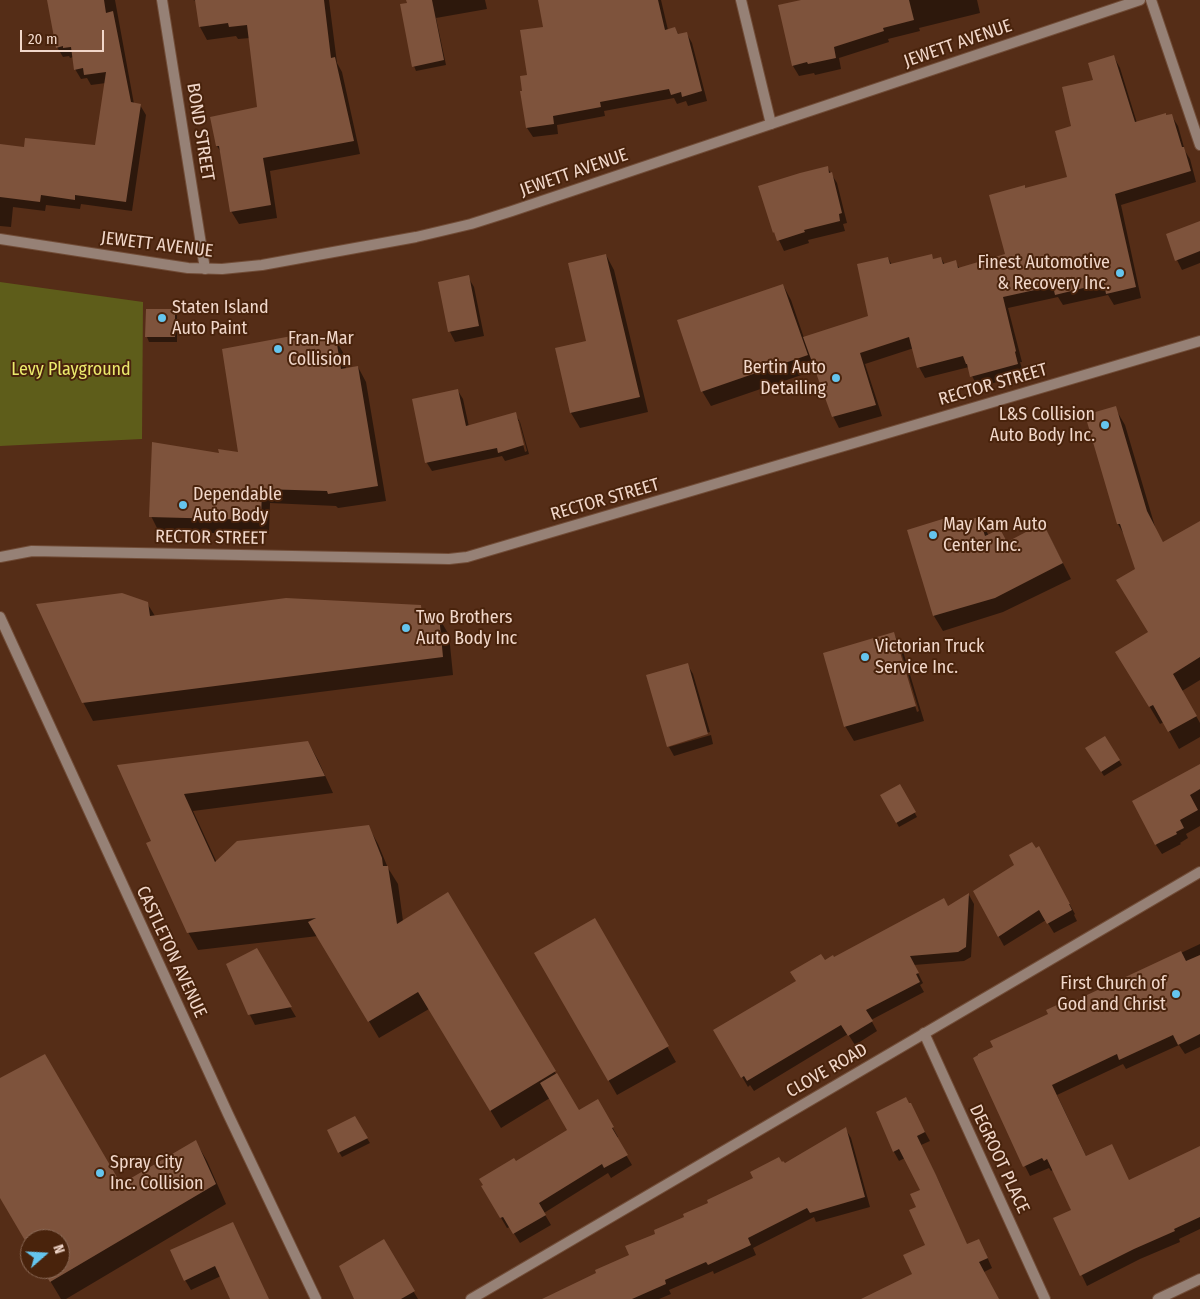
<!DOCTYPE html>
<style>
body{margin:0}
#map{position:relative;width:1200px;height:1299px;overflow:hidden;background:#552d17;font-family:"Fira Sans Condensed",sans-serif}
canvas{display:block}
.north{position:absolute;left:20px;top:1229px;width:50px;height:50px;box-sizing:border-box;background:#49230c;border:1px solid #8c6b58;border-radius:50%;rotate:71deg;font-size:14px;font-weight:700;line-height:20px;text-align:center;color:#f1d7ca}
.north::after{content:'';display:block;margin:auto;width:18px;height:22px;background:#65c5ee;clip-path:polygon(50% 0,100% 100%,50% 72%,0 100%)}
.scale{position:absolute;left:20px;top:30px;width:84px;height:22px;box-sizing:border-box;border:2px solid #f1d7ca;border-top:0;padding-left:6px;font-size:15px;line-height:18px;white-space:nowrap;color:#f1d7ca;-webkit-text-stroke:4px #49230c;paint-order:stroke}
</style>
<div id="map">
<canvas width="1200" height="1299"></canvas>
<div class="north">N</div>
<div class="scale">20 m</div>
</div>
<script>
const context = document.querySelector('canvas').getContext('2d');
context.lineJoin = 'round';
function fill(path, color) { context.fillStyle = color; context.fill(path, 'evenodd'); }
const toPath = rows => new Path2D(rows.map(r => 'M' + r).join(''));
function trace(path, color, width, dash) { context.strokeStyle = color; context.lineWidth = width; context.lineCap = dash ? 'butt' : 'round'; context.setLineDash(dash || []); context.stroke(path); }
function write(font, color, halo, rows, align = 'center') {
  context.font = font + ' "Fira Sans Condensed",sans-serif'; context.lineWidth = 4; context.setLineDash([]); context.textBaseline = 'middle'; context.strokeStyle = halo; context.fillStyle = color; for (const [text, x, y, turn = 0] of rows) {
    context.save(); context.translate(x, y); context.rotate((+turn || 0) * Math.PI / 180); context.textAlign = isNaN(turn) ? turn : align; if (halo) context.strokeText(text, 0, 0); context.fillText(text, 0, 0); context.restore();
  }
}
const green = toPath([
 [0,282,143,302,142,439,0,446]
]);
const shadow = toPath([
 [48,0,115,0,134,104,140,105,146,115,132,211,81,204,80,209,46,205,45,211,13,207,11,227,0,226,0,145,25,149,96,147,106,83,91,85,87,78,81,79,75,69,73,57,70,58,69,56,63,57,57,47],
 [193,0,329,0,337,63,342,72,360,154,270,171,277,218,239,224,231,211,222,154,217,146,259,108,250,38,238,39,236,36,207,40,200,27,197,1],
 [407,0,485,0,487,9,436,18,446,65,416,71,414,66],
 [539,0,661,0,668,30,675,28,679,35,687,34,692,43,707,101,688,106,686,101,677,104,674,98,604,111,605,116,557,125,558,134,533,137,527,128,524,92,545,28],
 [807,0,977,0,980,13,919,28,920,31,888,39,889,42,839,58,841,69,815,75,814,73,799,76,793,66],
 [1114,57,1120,68,1137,123,1171,115,1178,126,1185,151,1190,159,1196,182,1121,205,1141,298,1114,305,1108,295,1063,305,1058,297,1008,308,1022,362,1020,362,1024,375,978,387,972,376,969,367,925,378,919,367,914,348,865,364,882,416,839,428,833,416,816,370,711,406,702,391,783,285,791,300,804,338,870,316,888,258,892,265,941,258,945,265,955,262,960,269,1006,255,1025,189,1068,178,1073,127,1095,81],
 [827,167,837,183,847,223,843,224,845,231,808,240,809,243,784,251,778,238],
 [1200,223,1200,263,1182,270,1177,260],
 [606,255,614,270,648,412,580,428,571,413,556,349,587,342],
 [468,277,474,287,484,336,455,342,450,332],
 [147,311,175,311,177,315,177,342,149,342,147,337],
 [297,337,301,345,335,339,344,354,346,369,358,367,366,382,386,501,338,508,336,506,270,503,269,534,159,532,151,516,220,455,239,453],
 [458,391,463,399,469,427,515,414,520,422,529,454,505,461,502,456,432,471,427,463,413,400],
 [517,421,519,421,527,451,525,452],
 [1115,408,1125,425,1156,530,1164,544,1200,523,1200,680,1182,691,1200,723,1200,737,1179,749,1164,722,1160,724,1127,669,1149,633,1137,570,1126,538,1118,524],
 [979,518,989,536,1007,544,1043,524,1071,579,1003,612,943,631,934,616,909,531,948,519,952,526],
 [147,603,155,616,420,607,427,617,438,616,449,635,453,675,93,721,83,702],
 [893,633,902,648,924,721,854,741,845,726],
 [897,648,900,648,919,711,917,712],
 [687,664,693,674,710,732,668,745,668,747,647,676],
 [711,735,713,744,674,756,669,747],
 [1104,737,1122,765,1104,776,1089,753],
 [308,742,318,760,333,793,193,811,217,863,368,826,378,844,388,868,398,884,403,921,447,894,579,1112,597,1101,618,1137,616,1138,632,1165,611,1178,608,1173,544,1213,551,1225,520,1243,510,1227,507,1228,483,1187,515,1163,569,1131,550,1098,501,1128,429,1009,379,1038,318,936,198,950,188,932,153,841,119,766],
 [1200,765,1200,826,1186,834,1188,838,1180,843,1181,844,1162,854,1156,845],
 [900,786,917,817,899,827,882,796],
 [1038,848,1075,914,1074,915,1077,921,1054,933,1046,920,1004,946,974,892,1016,866],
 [969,895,974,904,971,957,964,961,914,965,923,983,920,985,924,992,871,1020,877,1031,855,1045,848,1034,754,1091,750,1085,748,1087,715,1030,797,982,825,962,948,908],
 [594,920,676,1062,617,1095,536,954],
 [1200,944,1200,1047,1185,1054,1179,1045,1126,1069,1123,1064,1057,1095,1087,1158,1129,1181,1200,1147,1200,1229,1179,1239,1180,1242,1140,1259,1087,1286,1055,1219,1072,1211,1053,1170,1051,1171,1049,1168,1030,1176,1025,1166,995,1047,1072,1004],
 [256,950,296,1017,255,1025,250,1015,227,965],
 [0,1080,121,1186,196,1142,207,1161,226,1204,66,1299,61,1299,43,1269,60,1269,60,1239,30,1239,30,1247,0,1196],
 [877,1113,915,1114,930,1141,921,1145,941,1186,967,1246,984,1250,992,1268,984,1272,998,1299,896,1299,914,1275,926,1245,917,1208,921,1191,905,1158,899,1161,894,1152],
 [354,1118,370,1143,342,1157,339,1152],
 [845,1128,851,1138,870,1207,816,1222,814,1217,753,1248,756,1255,714,1274,713,1271,669,1290,671,1294,659,1299,554,1299,631,1255,657,1234,685,1217,784,1165],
 [232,1223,238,1233,268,1299,232,1299,221,1276,191,1290,185,1280],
 [383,1241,418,1299,356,1299]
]);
const building = toPath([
 [47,0,104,0,106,13,113,11,131,102,141,104,126,202,75,195,75,200,41,195,40,202,0,197,0,144,24,147,25,138,95,145,106,72,84,75,83,68,74,70,71,47,63,48,63,46,56,48],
 [195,0,324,0,331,58,335,57,354,141,263,158,271,205,230,212,219,146,216,146,210,117,257,107,247,25,229,27,228,23,199,27],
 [406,0,432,0,444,60,412,67,400,4,407,3],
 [538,0,658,0,665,30,675,27,678,34,687,32,702,91,682,97,681,92,671,95,669,89,600,102,601,107,553,116,554,124,526,128,520,91,522,91,520,76,527,75,520,30,543,27],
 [801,0,909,0,914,20,883,28,884,31,834,47,836,58,808,64,807,62,792,66,778,5],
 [1114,55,1135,122,1166,113,1166,115,1172,114,1182,147,1184,147,1191,171,1115,194,1136,287,1106,294,1104,283,1055,295,1053,286,1003,297,1016,351,1015,352,1018,364,970,377,967,364,966,364,963,356,917,368,909,337,860,353,876,405,832,417,803,337,868,316,857,264,888,257,890,264,932,254,933,259,941,257,943,264,956,260,958,268,1005,254,989,195,1025,185,1025,188,1067,177,1055,131,1071,126,1062,87,1093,80,1088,63],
 [828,166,829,173,832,172,842,213,839,214,840,221,804,230,805,232,777,241,774,232,773,233,758,186,800,173],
 [1200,221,1200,251,1175,261,1166,234],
 [606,254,640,397,570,413,555,348,586,341,568,263],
 [469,275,479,326,448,332,438,282],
 [783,284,808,355,701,392,677,320],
 [146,309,175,309,175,337,145,337],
 [297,335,299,344,336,338,341,369,358,366,378,486,328,494,327,491,262,489,261,520,149,517,152,442,219,453,218,449,238,452,222,349],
 [458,389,466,426,516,412,524,445,498,453,497,448,425,463,412,399],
 [1116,406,1147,511,1163,542,1200,521,1200,657,1173,674,1197,716,1168,732,1153,705,1149,707,1115,652,1148,632,1116,580,1135,569,1120,524,1117,524,1085,415],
 [949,517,951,525,979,517,985,536,1000,529,1007,542,1043,523,1063,563,995,598,933,616,907,530],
 [122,593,148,602,150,616,286,598,421,605,422,617,439,615,443,657,82,703,36,604],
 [894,632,916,706,844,727,823,653],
 [688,663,708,734,667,747,646,675],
 [1105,736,1120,760,1101,772,1085,748],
 [308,741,325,776,184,794,215,862,237,841,369,825,382,858,383,866,388,866,397,924,448,892,556,1071,490,1111,418,992,368,1022,308,922,316,918,187,933,146,843,151,841,117,765],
 [1200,764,1200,789,1190,795,1198,810,1180,820,1184,828,1176,832,1177,834,1155,845,1132,801],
 [900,784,916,812,896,823,880,795],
 [1032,842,1036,848,1039,846,1070,904,1069,904,1072,910,1047,924,1039,910,998,937,973,891,1014,865,1009,855],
 [969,893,966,947,958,952,910,956,919,973,916,974,920,982,866,1010,873,1021,848,1036,841,1025,747,1081,744,1076,741,1078,713,1030,796,981,790,972,821,954,825,960,833,955,834,957,944,898,948,906],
 [595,918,669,1046,608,1081,534,953],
 [257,948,292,1007,248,1015,226,964],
 [1181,951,1186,961,1200,955,1200,1034,1178,1045,1173,1035,1119,1060,1117,1054,1052,1085,1086,1156,1112,1144,1129,1180,1200,1146,1200,1217,1174,1229,1175,1231,1134,1249,1080,1276,1053,1218,1071,1210,1047,1159,1044,1161,1042,1158,1023,1167,973,1058,978,1055,978,1054,993,1047,990,1041,1048,1014,1046,1010,1070,999,1072,1002],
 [45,1054,121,1184,196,1140,216,1184,50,1282,42,1269,60,1269,60,1239,30,1239,30,1249,0,1198,0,1078],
 [557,1073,579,1110,598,1099,614,1127,612,1128,628,1155,604,1168,602,1164,539,1203,546,1215,513,1234,503,1217,500,1218,481,1186,483,1185,479,1179,514,1158,516,1161,567,1130,540,1083],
 [906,1097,909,1103,911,1103,925,1132,917,1136,936,1175,967,1244,979,1239,988,1258,979,1262,999,1299,861,1299,912,1274,903,1255,925,1245,909,1210,916,1207,910,1194,920,1190,899,1149,893,1152,876,1112],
 [355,1116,368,1138,338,1153,327,1130],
 [846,1127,865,1197,810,1213,807,1208,748,1238,751,1245,708,1265,706,1262,665,1280,666,1284,632,1299,542,1299,596,1273,595,1270,629,1255,625,1246,655,1234,654,1230,684,1217,683,1214,708,1203,707,1200,753,1178,750,1172,779,1157,782,1162,783,1161,785,1163],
 [233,1222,247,1252,269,1299,230,1299,215,1266,184,1281,170,1250],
 [384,1239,415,1291,401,1299,354,1299,339,1266]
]);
const minor = toPath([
 [162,0,205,269],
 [741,0,771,124],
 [1151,0,1200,145],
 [0,557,32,551,449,559,467,557,1200,341],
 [924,1033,1045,1299],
 [1158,1299,1200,1279]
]);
const tertiary = toPath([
 [0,239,188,268,222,269,262,265,416,237,471,224,512,211,1140,0],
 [0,617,228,1114,316,1299],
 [471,1299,1200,872]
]);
const markers = [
 [1120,273,5,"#65c5ee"],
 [162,318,5,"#65c5ee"],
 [278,349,5,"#65c5ee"],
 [836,378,5,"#65c5ee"],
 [1105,425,5,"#65c5ee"],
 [183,505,5,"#65c5ee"],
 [933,535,5,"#65c5ee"],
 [406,628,5,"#65c5ee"],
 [865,657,5,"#65c5ee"],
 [1176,994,5,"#65c5ee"],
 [100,1173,5,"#65c5ee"]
];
const streetNames = [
 ["JEWETT AVENUE",958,44,-19],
 ["BOND STREET",200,132,81],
 ["JEWETT AVENUE",574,173,-19],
 ["JEWETT AVENUE",157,245,7],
 ["RECTOR STREET",993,385,-16],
 ["RECTOR STREET",605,500,-16],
 ["RECTOR STREET",211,538,1],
 ["CASTLETON AVENUE",171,952,65],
 ["CLOVE ROAD",827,1071,-30],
 ["DEGROOT PLACE",999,1159,65]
];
const poiNames = [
 ["Finest Automotive",1110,263,"right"],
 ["& Recovery Inc.",1110,284,"right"],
 ["Staten Island",172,308],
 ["Auto Paint",172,329],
 ["Fran-Mar",288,339],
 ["Collision",288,360],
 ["Bertin Auto",826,368,"right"],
 ["Detailing",826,389,"right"],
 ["L&S Collision",1095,415,"right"],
 ["Auto Body Inc.",1095,436,"right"],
 ["Dependable",193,495],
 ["Auto Body",193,516],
 ["May Kam Auto",943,525],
 ["Center Inc.",943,546],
 ["Two Brothers",416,618],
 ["Auto Body Inc",416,639],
 ["Victorian Truck",875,647],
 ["Service Inc.",875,668],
 ["First Church of",1166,984,"right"],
 ["God and Christ",1166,1005,"right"],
 ["Spray City",110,1163],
 ["Inc. Collision",110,1184]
];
const parkNames = [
 ["Levy Playground",71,370]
];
fill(green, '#5e5d1a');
fill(shadow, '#0007');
fill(building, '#7e533c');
trace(minor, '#714c37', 12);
trace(tertiary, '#714c37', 12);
trace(minor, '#968176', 10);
trace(tertiary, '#968176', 10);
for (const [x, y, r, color] of markers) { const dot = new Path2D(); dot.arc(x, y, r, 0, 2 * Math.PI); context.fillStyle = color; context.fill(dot); trace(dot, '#49230c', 2); }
write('18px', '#f1d7ca', '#49230c', streetNames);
write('18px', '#f1d7ca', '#49230c', poiNames, 'left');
write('18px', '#ebea6c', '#49230c', parkNames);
</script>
